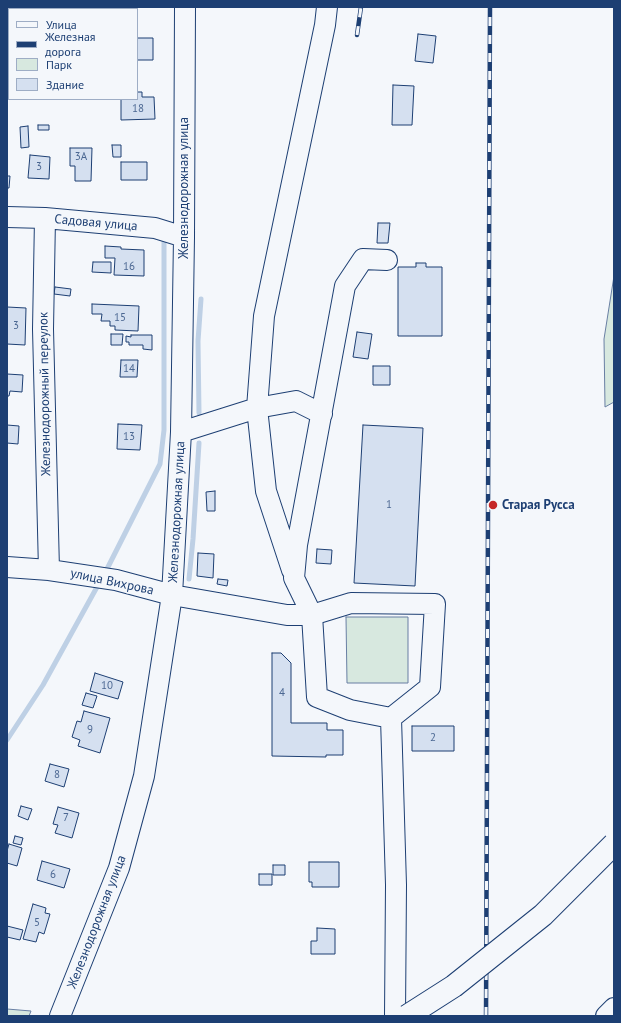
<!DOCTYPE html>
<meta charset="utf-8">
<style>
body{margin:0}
#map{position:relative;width:621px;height:1023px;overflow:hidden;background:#f4f7fb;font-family:"PT Sans",sans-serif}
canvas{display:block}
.frame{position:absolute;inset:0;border:8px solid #1d3f73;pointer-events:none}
.legend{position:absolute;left:8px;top:8px;width:130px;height:92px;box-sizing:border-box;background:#f4f7fb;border:1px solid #9eadc5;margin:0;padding:5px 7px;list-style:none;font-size:12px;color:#1d3f73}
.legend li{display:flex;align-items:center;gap:8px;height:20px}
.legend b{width:20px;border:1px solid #9eadc5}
</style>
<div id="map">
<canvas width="621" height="1023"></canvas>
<div class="frame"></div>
<ul class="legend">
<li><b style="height:5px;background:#f4f7fb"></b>Улица</li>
<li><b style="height:5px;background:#1d3f73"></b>Железная дорога</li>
<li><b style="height:11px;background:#d7e8df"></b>Парк</li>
<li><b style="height:11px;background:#d5e0f0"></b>Здание</li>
</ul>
</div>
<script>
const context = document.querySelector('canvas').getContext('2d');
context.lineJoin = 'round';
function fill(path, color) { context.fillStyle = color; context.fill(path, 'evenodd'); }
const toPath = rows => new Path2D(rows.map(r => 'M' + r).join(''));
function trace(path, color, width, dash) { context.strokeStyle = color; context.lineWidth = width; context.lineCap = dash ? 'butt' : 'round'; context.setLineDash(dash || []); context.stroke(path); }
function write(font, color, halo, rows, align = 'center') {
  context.font = font + ' "PT Sans",sans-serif'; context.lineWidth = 3; context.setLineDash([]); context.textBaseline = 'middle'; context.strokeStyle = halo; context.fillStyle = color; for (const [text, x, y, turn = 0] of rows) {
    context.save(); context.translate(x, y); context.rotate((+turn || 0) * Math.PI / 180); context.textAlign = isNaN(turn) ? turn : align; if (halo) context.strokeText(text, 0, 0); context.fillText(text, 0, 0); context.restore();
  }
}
const green = toPath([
 [614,276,614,402,605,407,604,339,614,276],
 [346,617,408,617,408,683,347,683,346,617],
 [7,1009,31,1011,29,1016,7,1016,7,1009]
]);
const stream = toPath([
 [199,413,198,341,201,299],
 [107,569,160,464,164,430,164,241],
 [189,579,193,539,199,443],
 [7,740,43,685,97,587]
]);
const building = toPath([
 [418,34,436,36,433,63,415,61,418,34],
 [137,38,153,38,153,60,137,60,137,38],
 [7,41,9,41,9,50,7,50,7,41],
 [393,85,414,86,412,125,392,125,393,85],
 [137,92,142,92,142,97,154,97,155,119,121,120,121,99,137,99,137,92],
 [38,125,49,125,49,130,38,130,38,125],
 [28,126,29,147,21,148,20,127,28,126],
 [112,145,121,145,121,157,113,157,112,145],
 [70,148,92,148,91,181,75,181,75,166,70,166,70,148],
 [30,155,50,157,49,179,28,178,30,155],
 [121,162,147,162,147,180,121,180,121,162],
 [7,176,10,176,9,188,7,188,7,176],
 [378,223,390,223,388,243,377,243,378,223],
 [105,246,121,247,121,249,144,250,144,276,114,275,115,258,105,258,105,246],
 [93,262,111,262,111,273,92,272,93,262],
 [416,263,426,263,426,267,442,267,442,336,398,336,398,267,416,267,416,263],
 [55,287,71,289,70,296,54,294,55,287],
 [92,304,139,306,138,331,115,330,115,326,110,326,110,321,101,321,102,314,92,314,92,304],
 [7,307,26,308,25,345,7,344,7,307],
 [357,332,372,334,368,359,353,357,357,332],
 [111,334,123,334,122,345,111,345,111,334],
 [131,335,152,335,152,350,143,349,143,345,129,345,129,342,126,342,126,336,131,337,131,335],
 [121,360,138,360,137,377,120,377,121,360],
 [373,366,390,366,390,385,373,385,373,366],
 [7,374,23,375,22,392,10,391,9,396,7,396,7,374],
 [118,424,142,425,140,450,117,449,118,424],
 [7,425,19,426,18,444,7,443,7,425],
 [363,425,423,428,415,586,354,583,363,425],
 [215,491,215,511,207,511,206,492,215,491],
 [317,549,332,550,331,564,316,563,317,549],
 [198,553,214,554,213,578,197,576,198,553],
 [218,579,228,580,227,586,217,584,218,579],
 [272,653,281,653,291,663,291,723,327,723,327,730,343,730,343,755,326,755,326,757,272,756,272,653],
 [95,673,123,682,118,699,90,691,95,673],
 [86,693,97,696,93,708,82,705,86,693],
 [84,711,110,718,100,753,78,746,80,740,72,737,77,721,81,722,84,711],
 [412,726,454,726,454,751,412,751,412,726],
 [50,764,69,769,64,787,45,781,50,764],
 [21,806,32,809,28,820,18,816,21,806],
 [58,807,79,813,72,838,55,833,58,825,53,824,58,807],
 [15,836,23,838,21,845,13,843,15,836],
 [9,844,22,848,17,866,7,863,7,851,9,844],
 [42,861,70,869,64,888,37,880,42,861],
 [309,862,339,862,339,887,312,887,312,882,309,882,309,862],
 [273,865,285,865,285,875,273,875,273,865],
 [259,874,272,874,272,885,259,885,259,874],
 [33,904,46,908,45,913,50,914,44,934,39,932,36,942,23,939,33,904],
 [7,926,23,930,20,940,7,937,7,926],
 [317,928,335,929,335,954,311,954,311,941,317,941,317,928]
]);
const minor = toPath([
 [7,217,45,218,155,228,184,237],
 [45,218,43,329,49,570],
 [181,432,257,408,296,401,322,414],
 [7,567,49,570,116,580,172,595,287,615,312,615,351,603,435,604,430,687,391,718,350,710,317,697,312,615,294,578,297,545,345,286,363,259,387,260],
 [292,570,266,491,257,408,264,316,325,25,327,7],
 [391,718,396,885,395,1016],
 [60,1016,119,868,144,776,172,595,181,432,184,237,185,7],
 [606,1016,614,1008]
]);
const rail = toPath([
 [357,35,361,7],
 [486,1016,490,7]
]);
const majorBridge = toPath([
 [407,1016,454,986,543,915,614,844]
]);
const markers = [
 [493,505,5,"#c62828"]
];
const numberNames = [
 ["18",138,109],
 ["3А",81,157],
 ["3",39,167],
 ["16",129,267],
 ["15",120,318],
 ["3",16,326],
 ["14",129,369],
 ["13",129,437],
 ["1",389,505],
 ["10",107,686],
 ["4",282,693],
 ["9",90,730],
 ["2",433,738],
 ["8",57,775],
 ["7",66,818],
 ["6",53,875],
 ["5",37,923]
];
const streetNames = [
 ["Железнодорожная улица",184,188,-90],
 ["Садовая улица",96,223,5],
 ["Железнодорожный переулок",45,394,-91],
 ["Железнодорожная улица",177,512,-87],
 ["улица Вихрова",112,582,12],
 ["Железнодорожная улица",97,922,-69]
];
const poiNames = [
 ["Старая Русса",502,505]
];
fill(green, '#d7e8df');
trace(green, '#687fa3', 1);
trace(stream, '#bed0e5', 5);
fill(building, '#d5e0f0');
trace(building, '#1d3f73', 1);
trace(minor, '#1d3f73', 22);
trace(minor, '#f4f7fb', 20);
trace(rail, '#1d3f73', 4.5);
trace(rail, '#f4f7fb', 3, [9]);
trace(majorBridge, '#1d3f73', 24, []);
trace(majorBridge, '#f4f7fb', 22);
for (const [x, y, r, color] of markers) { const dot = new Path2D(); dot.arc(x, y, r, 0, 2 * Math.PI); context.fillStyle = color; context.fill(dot); trace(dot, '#f4f7fb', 1.5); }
write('11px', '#4b6792', null, numberNames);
write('13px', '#1d3f73', '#f4f7fb', streetNames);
write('bold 13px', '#1d3f73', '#f4f7fb', poiNames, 'left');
</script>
